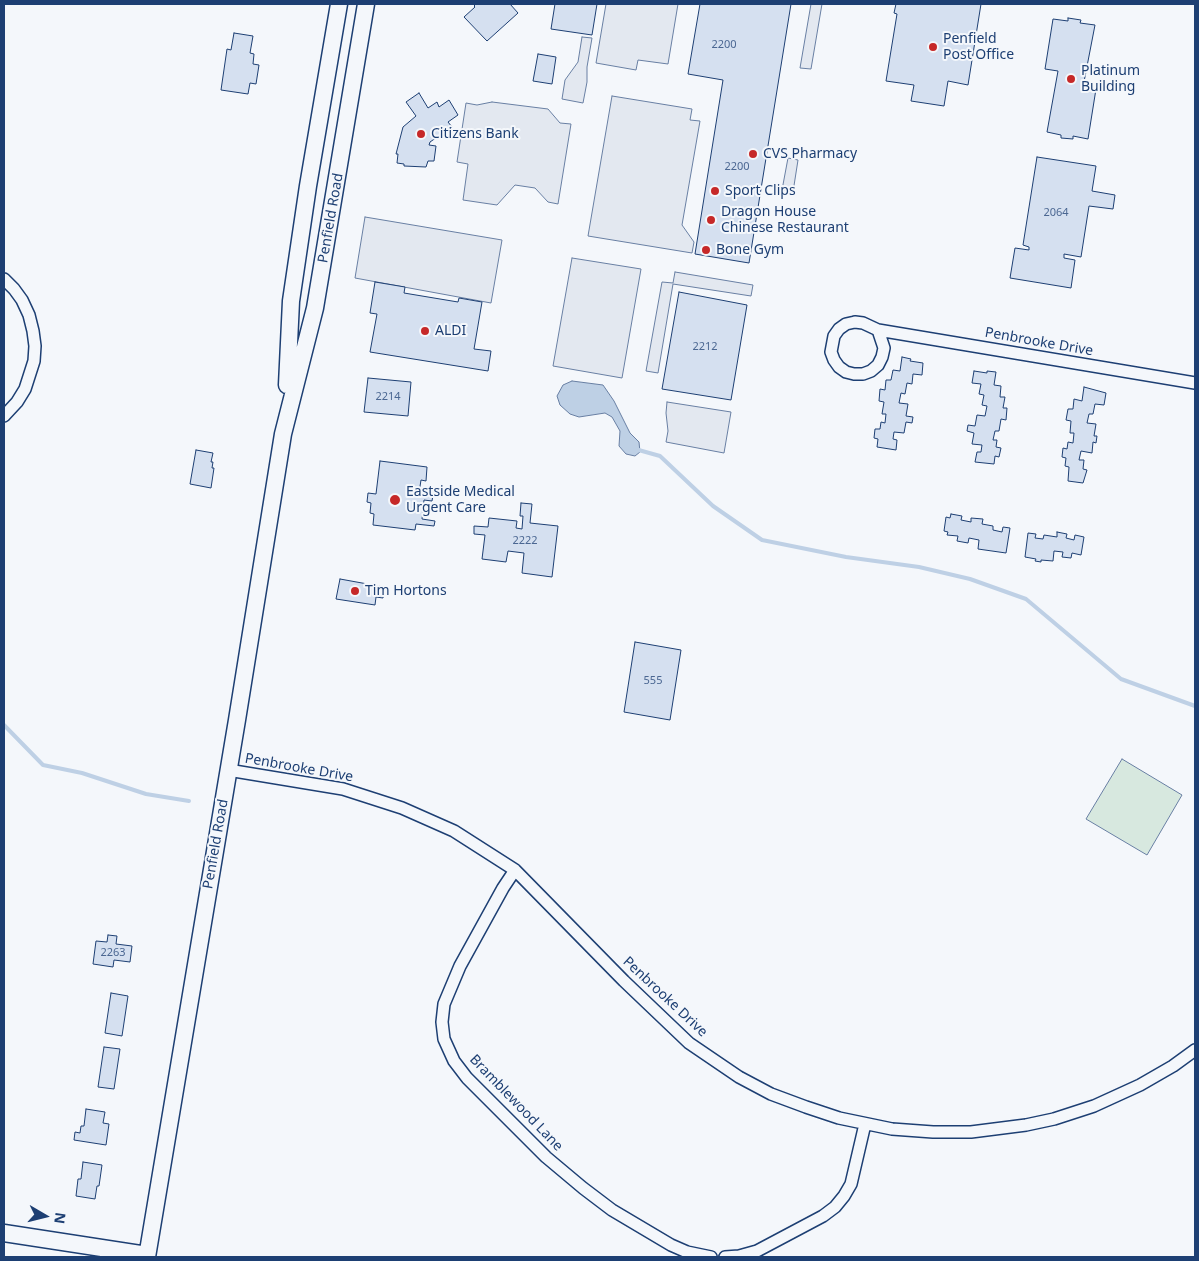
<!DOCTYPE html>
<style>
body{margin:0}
#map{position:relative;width:1199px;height:1261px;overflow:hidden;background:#f4f7fb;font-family:"Noto Sans",sans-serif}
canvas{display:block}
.frame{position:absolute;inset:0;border:5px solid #1d3f73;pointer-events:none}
.north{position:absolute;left:20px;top:1191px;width:50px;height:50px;-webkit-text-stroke:4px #f4f7fb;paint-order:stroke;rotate:98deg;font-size:14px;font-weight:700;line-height:20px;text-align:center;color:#1d3f73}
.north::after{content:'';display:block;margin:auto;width:18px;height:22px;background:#1d3f73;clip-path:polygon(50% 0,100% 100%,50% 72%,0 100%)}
</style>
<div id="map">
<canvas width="1199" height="1261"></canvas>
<div class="frame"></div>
<div class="north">N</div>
</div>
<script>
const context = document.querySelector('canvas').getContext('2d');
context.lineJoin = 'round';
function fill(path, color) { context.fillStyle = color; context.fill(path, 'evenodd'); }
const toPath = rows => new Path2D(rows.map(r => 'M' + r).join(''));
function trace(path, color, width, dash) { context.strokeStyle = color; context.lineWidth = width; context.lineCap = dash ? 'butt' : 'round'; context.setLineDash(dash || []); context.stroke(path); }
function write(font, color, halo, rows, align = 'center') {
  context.font = font + ' "Noto Sans",sans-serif'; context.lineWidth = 4; context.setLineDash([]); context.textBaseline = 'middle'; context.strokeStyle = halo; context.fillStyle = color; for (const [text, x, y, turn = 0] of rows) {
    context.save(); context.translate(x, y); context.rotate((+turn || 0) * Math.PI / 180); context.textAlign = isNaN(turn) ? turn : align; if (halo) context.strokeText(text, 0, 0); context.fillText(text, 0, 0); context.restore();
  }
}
const green = toPath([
 [1122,759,1182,795,1147,855,1086,819,1122,759]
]);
const parking = toPath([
 [606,4,678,4,668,64,638,60,636,70,596,63,606,4],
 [811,4,822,4,811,69,800,68,811,4],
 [582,37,592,38,587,67,587,82,583,103,562,99,565,80,578,62,582,37],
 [612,96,692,109,690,120,700,121,682,225,694,242,692,253,588,236,612,96],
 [492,102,548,109,560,123,571,124,558,204,548,202,535,188,515,185,497,205,463,200,468,164,457,162,466,103,477,105,492,102],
 [788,158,798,160,793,192,782,190,788,158],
 [365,217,502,240,491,303,355,278,365,217],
 [572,258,641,269,622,378,553,366,572,258],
 [675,272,753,285,751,296,673,284,658,373,646,371,662,282,673,283,675,272],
 [667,402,731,412,724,453,666,442,668,431,666,413,667,402]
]);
const water = toPath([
 [572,381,603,385,614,401,630,433,639,442,640,452,635,456,626,454,619,446,620,431,612,417,605,413,579,417,570,414,560,405,557,396,563,385,572,381]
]);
const stream = toPath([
 [635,449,660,456,713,506,762,540,846,557,919,567,970,579,1026,599,1121,679,1195,706],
 [4,725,43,765,82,773,146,794,189,801]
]);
const building = toPath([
 [476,4,510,4,518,13,487,41,464,17,475,7,474,6,476,4],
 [555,4,597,4,592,35,551,29,555,4],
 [700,4,791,4,749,263,695,254,723,80,688,74,700,4],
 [896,4,981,4,968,85,948,81,944,106,911,101,914,85,886,81,897,14,894,13,896,4],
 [1068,18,1081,20,1080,23,1095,25,1083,87,1096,89,1088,139,1073,136,1073,139,1061,138,1061,135,1047,132,1058,71,1045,69,1053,19,1068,21,1068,18],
 [234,33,253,36,250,53,254,54,253,64,259,65,256,84,250,83,248,94,221,90,227,49,231,50,234,33],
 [538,54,556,57,552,84,533,81,538,54],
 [419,93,428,108,437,102,439,107,449,100,458,115,448,122,452,127,430,142,429,145,436,146,434,161,428,161,426,167,404,166,404,164,397,163,398,154,396,154,403,127,416,116,406,102,419,93],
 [1037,157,1096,166,1092,191,1115,195,1113,209,1089,206,1081,257,1064,254,1064,258,1075,260,1071,288,1010,278,1015,248,1029,250,1029,247,1023,245,1037,157],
 [375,282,405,287,404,293,458,302,459,298,482,302,474,349,491,351,488,371,370,352,377,314,370,313,375,282],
 [679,292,747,305,731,400,662,389,679,292],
 [902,357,911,359,910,361,923,363,922,375,913,374,912,384,907,383,905,394,901,393,899,403,908,404,906,416,913,417,912,423,906,422,904,433,894,432,893,439,897,440,896,450,877,447,878,439,874,438,875,429,880,429,881,422,885,423,886,414,882,414,884,402,879,401,880,389,885,390,886,380,891,380,893,370,900,371,902,357],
 [974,371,987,373,987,371,996,372,994,385,1001,386,1000,397,1005,397,1003,408,1007,408,1006,420,1001,419,999,431,995,431,993,440,997,440,996,447,1001,448,999,457,995,456,994,464,975,462,977,452,981,452,982,445,972,444,974,433,967,431,968,425,975,426,977,415,985,416,987,406,982,405,984,395,979,394,981,384,972,383,974,371],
 [368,378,411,382,408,416,364,412,368,378],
 [1084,387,1106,393,1104,405,1095,404,1093,414,1089,414,1087,423,1096,424,1094,436,1097,436,1096,443,1093,442,1092,453,1081,451,1079,460,1084,460,1083,469,1087,470,1083,483,1068,481,1069,467,1065,466,1066,458,1062,457,1063,448,1067,449,1068,442,1073,443,1074,433,1070,433,1071,421,1066,420,1068,409,1073,409,1074,399,1082,401,1084,387],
 [196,450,213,453,211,462,213,462,212,468,214,468,211,488,190,484,196,450],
 [380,461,427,467,426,481,421,480,419,493,433,495,432,501,424,500,422,519,435,521,434,526,416,524,415,530,373,525,374,514,370,513,371,503,367,502,368,493,376,494,380,461],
 [521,503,532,504,530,523,558,526,552,577,522,573,524,553,508,551,506,562,482,559,485,535,474,534,474,526,488,527,489,518,517,521,516,528,522,529,523,516,520,516,521,503],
 [951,514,962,516,961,520,971,522,971,518,983,519,982,524,993,526,993,530,1002,532,1003,527,1010,528,1006,553,978,549,979,540,969,538,968,543,957,541,958,536,947,535,948,532,944,531,946,517,950,518,951,514],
 [1057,532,1067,534,1066,538,1074,540,1075,535,1084,537,1081,555,1072,553,1071,558,1062,557,1063,552,1054,551,1053,561,1041,560,1041,562,1035,561,1036,559,1025,557,1028,533,1036,534,1035,538,1043,539,1044,535,1057,537,1057,532],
 [340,579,384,587,383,598,376,597,375,605,336,599,340,579],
 [635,642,681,650,670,720,624,712,635,642],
 [108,935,117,936,116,944,132,946,130,962,114,960,113,967,93,964,96,941,107,942,108,935],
 [111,993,128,996,122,1036,105,1033,111,993],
 [104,1047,120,1049,114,1089,98,1087,104,1047],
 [86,1109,105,1112,103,1123,109,1124,106,1145,74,1140,75,1132,80,1133,81,1126,84,1126,86,1109],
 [83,1162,102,1165,99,1186,97,1186,95,1199,76,1196,78,1179,81,1179,83,1162]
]);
const street = toPath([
 [4,279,14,289,22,300,29,315,33,331,35,346,34,361,25,389,17,402,4,416],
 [855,322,863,323,878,330,884,348,882,357,878,365,871,371,863,374,854,374,846,372,839,367,834,360,831,352,834,336,839,329,846,324,855,322],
 [878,330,1195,383],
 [228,770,343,789,402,808,454,831,515,870,624,981,689,1043,739,1077,771,1094,806,1107,839,1118,892,1129,933,1132,971,1132,1026,1125,1054,1119,1094,1106,1140,1085,1173,1066,1195,1050],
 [515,870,503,888,460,966,444,1004,442,1022,444,1039,454,1061,467,1078,546,1157,583,1188,612,1210,671,1245,687,1252,711,1257],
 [725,1257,739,1256,757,1251,823,1216,835,1207,844,1196,851,1184,865,1124]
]);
const secondary = toPath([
 [287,385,291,301,308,186,339,4],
 [4,1233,147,1255],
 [147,1257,237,720,283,434,315,308,366,4]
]);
const markers = [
 [933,47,5,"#c62828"],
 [1071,79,5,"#c62828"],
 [421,134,5,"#c62828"],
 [753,154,5,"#c62828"],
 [715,191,5,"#c62828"],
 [711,220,5,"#c62828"],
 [706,250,5,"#c62828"],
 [425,331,5,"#c62828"],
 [395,500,6,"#c62828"],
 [355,591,5,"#c62828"]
];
const numberNames = [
 ["2200",724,45],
 ["2200",737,167],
 ["2064",1056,213],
 ["2212",705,347],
 ["2214",388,397],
 ["2222",525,541],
 ["555",653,681],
 ["2263",113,953]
];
const poiNames = [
 ["Penfield",943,39],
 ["Post Office",943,55],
 ["Platinum",1081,71],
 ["Building",1081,87],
 ["Citizens Bank",431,134],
 ["CVS Pharmacy",763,154],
 ["Sport Clips",725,191],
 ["Dragon House",721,212],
 ["Chinese Restaurant",721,228],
 ["Bone Gym",716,250],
 ["ALDI",435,331],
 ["Eastside Medical",406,492],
 ["Urgent Care",406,508],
 ["Tim Hortons",365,591]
];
const streetNames = [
 ["Penfield Road",331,218,-80],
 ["Penbrooke Drive",1039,342,10],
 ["Penbrooke Drive",299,768,10],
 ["Penfield Road",216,844,-80],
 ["Penbrooke Drive",665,997,43],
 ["Bramblewood Lane",516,1103,46]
];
fill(green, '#d7e8df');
trace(green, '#687fa3', 1);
fill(parking, '#e3e8f0');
trace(parking, '#687fa3', 1);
fill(water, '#bed0e5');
trace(water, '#687fa3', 1);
trace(stream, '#bed0e5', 4);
fill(building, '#d5e0f0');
trace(building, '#1d3f73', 1);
trace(street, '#1d3f73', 14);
trace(secondary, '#1d3f73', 19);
trace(street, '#f4f7fb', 11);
trace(secondary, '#f4f7fb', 16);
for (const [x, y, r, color] of markers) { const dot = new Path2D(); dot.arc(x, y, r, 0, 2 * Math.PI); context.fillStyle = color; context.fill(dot); trace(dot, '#f4f7fb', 2); }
write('11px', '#4b6792', null, numberNames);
write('14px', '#1d3f73', '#f4f7fb', poiNames, 'left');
write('14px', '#1d3f73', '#f4f7fb', streetNames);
</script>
